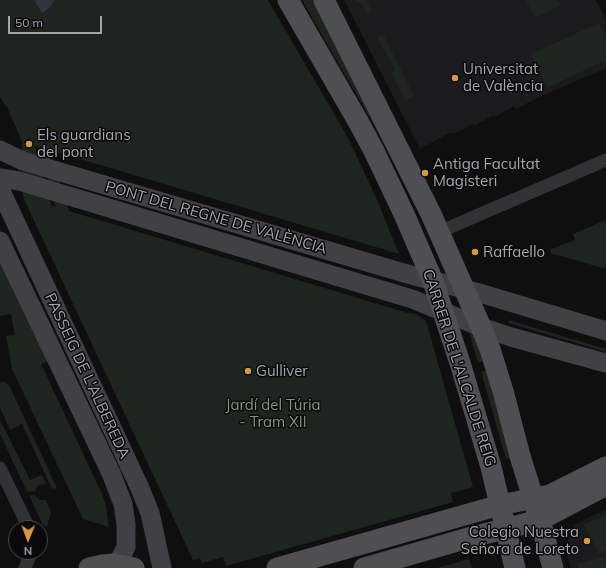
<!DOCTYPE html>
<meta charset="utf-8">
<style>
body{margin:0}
#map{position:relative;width:606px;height:568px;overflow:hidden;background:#0f0f10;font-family:Mulish,sans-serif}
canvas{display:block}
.north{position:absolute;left:8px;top:520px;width:40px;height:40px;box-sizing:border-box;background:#0a0a0b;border:1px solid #47494d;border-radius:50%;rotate:181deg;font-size:11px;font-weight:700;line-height:16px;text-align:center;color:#a2a7af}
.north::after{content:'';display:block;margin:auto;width:14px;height:18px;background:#db973d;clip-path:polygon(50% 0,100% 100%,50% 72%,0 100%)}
.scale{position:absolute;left:8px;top:16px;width:94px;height:18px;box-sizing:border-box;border:2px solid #a2a7af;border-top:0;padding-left:5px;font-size:12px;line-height:14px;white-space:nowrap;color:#a2a7af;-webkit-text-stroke:3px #0a0a0b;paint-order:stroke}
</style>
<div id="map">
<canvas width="606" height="568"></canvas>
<div class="north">N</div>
<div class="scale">50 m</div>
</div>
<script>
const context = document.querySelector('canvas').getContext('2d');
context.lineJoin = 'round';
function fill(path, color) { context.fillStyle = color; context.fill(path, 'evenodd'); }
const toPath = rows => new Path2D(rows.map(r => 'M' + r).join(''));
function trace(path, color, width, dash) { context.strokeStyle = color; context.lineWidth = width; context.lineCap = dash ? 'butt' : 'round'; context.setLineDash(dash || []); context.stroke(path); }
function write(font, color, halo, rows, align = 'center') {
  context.font = font + ' Mulish,sans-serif'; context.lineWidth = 3; context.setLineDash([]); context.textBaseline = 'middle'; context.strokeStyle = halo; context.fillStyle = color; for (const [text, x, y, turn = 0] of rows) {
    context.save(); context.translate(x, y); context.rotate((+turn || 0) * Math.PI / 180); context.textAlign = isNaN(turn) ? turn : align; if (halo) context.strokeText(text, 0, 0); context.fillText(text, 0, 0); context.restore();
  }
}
const built = toPath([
 [344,0,596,0,606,20,606,68,537,98,516,109,514,106,495,117,494,115,474,126,473,124,453,134,451,132,420,149],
 [606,509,606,568,571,568,565,548,574,525]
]);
const green = toPath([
 [0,0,268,0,348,138,375,195,399,254,50,150,69,211,408,313,416,314,426,321,473,487,451,493,453,502,226,566,223,557,202,563,200,558,193,560,23,197,22,142,8,109,0,97],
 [35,146,40,147,56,207,51,206],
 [302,0,316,0,400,173,375,127],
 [355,0,366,0,372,12,367,14,361,3,356,2],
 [526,0,557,0,560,6,535,18],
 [599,23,606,38,606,60,547,88,531,54],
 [383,34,414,96,405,100,392,74,394,69,377,37],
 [606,220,606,269,550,253,551,249,575,240,573,234],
 [0,259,49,361,41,364,102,494,106,505,109,527,83,519,12,369,6,336,15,335,11,314,0,316],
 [508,320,606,349,606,352,509,323],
 [468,328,475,329,485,361,478,363],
 [487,370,512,458,506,459,481,372],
 [0,382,5,382,9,385,57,488,52,489,22,424,10,430,0,408],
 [0,420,30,480,42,475,46,484,38,485,35,491,27,492,0,434],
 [29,495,35,495,40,500,46,500,51,512,47,526,43,525],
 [606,514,606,550,599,554,584,525],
 [604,556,606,568,579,568,578,564],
 [469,559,472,568,437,568]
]);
const water = toPath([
 [34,0,55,0,50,7,42,13]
]);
const street = toPath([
 [439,232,606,160],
 [0,468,29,528],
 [25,568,31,552]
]);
const secondary = toPath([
 [0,150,23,161,404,273,483,294,606,331],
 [0,178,19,181,412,299,481,327,511,337,606,363],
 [0,189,139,486,150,513,162,568],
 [0,241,111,473,123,504,126,524,126,547,120,559,114,564]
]);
const primary = toPath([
 [288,0,359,123,374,151,404,214,433,281,461,366,491,467,515,568],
 [324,0,431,214,481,327,490,349,503,391,520,456,540,520,553,568],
 [89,568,102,565,114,564,134,568],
 [277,568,500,505,550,495,606,467],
 [364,568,468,538,540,520,606,485]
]);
const markers = [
 [455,78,4,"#db973d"],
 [29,144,4,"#db973d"],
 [425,173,4,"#db973d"],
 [475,252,4,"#db973d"],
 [248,371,4,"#db973d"],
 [587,541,4,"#db973d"]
];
const poiNames = [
 ["Universitat",463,69],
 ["de València",463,86],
 ["Els guardians",37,135],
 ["del pont",37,152],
 ["Antiga Facultat",433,164],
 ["Magisteri",433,181],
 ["Raffaello",483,252],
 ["Gulliver",256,371],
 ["Colegio Nuestra",579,532,"right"],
 ["Señora de Loreto",579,549,"right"]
];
const streetNames = [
 ["PONT DEL REGNE DE VALÈNCIA",216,218,16],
 ["CARRER DE L'ALCALDE REIG",459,368,72],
 ["PASSEIG DE L'ALBEREDA",87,376,65]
];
const parkNames = [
 ["Jardí del Túria",273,405],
 ["- Tram XII",273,422]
];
fill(built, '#1b1b1d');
fill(green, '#1e241e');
fill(water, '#2e363b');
trace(street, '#313235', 13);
trace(secondary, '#3f4144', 19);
trace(primary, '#4d4f53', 21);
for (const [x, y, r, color] of markers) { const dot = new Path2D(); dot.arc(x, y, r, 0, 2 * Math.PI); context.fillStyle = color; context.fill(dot); trace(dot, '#0a0a0b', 1.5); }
write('15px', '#a2a7af', '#0a0a0b', poiNames, 'left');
write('15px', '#a2a7af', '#0a0a0b', streetNames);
write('15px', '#7c997b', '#0a0a0b', parkNames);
</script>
